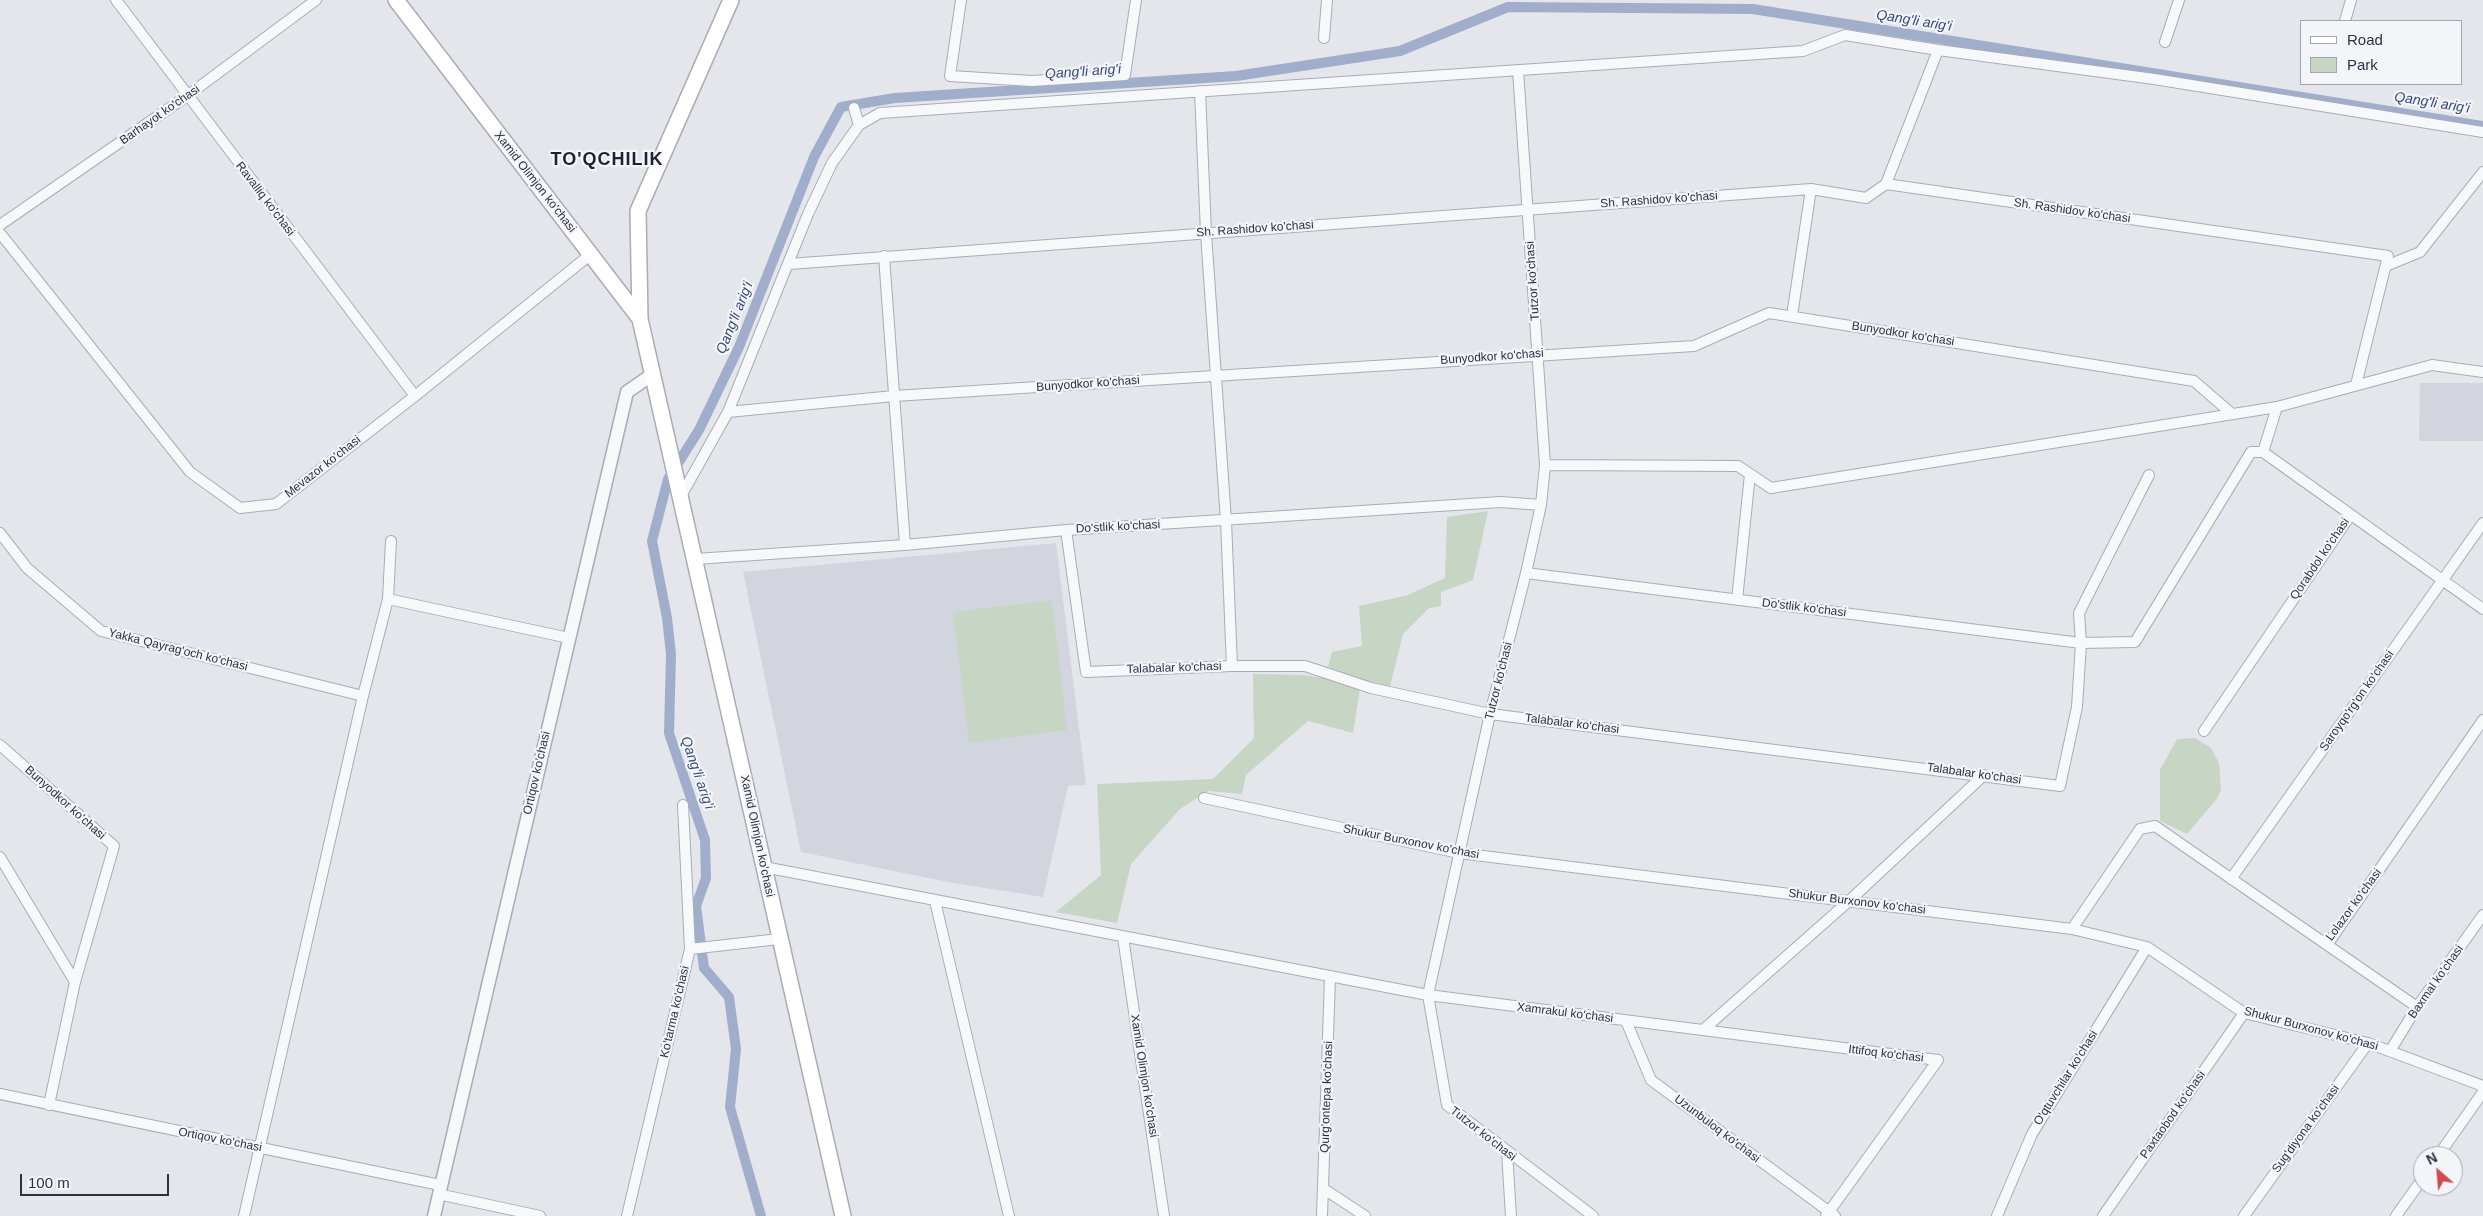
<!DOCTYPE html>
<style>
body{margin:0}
#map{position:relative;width:2483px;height:1216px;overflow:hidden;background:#e4e6ec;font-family:Helvetica,sans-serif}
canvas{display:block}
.legend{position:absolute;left:2300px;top:20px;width:162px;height:65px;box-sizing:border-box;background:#f4f5f9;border:1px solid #a4a7b1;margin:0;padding:6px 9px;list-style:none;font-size:15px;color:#2c3144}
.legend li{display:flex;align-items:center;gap:10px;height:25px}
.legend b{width:25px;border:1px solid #a4a7b1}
.north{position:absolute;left:2413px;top:1146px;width:50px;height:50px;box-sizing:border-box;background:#f4f5f9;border:1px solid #a4a7b1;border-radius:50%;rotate:333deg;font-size:14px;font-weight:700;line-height:20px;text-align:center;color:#2c3144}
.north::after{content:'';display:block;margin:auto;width:18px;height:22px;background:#ce4c4d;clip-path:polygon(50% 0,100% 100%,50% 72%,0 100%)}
.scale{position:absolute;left:20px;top:1174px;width:149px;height:22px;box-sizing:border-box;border:2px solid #2c3144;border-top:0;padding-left:6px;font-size:15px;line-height:18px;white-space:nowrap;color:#2c3144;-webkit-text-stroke:4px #f4f5f9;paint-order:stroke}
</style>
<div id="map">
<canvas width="2483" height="1216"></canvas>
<ul class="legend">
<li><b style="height:6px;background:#fff"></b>Road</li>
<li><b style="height:14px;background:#c7d5c5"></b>Park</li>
</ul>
<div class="north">N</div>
<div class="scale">100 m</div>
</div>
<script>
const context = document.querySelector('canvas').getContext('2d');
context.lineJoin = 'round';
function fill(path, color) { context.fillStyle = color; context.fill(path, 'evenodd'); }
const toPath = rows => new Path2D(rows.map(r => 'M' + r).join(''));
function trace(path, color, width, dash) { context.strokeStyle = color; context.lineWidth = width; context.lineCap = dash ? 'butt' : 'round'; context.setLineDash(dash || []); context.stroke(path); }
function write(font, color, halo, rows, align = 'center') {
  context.font = font + ' Helvetica,sans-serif'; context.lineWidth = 4.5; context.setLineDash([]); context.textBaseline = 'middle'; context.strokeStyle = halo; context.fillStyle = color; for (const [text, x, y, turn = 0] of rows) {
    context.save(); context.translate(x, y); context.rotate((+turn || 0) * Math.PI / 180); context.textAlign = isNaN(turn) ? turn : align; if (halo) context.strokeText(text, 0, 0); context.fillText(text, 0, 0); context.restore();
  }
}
const built = toPath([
 [2420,383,2483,383,2483,441,2419,441],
 [1056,543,1086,785,1068,786,1043,897,953,883,801,852,743,572]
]);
const green = toPath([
 [1488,511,1473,580,1441,592,1441,606,1429,608,1403,634,1390,686,1373,684,1328,667,1332,652,1362,646,1359,606,1408,595,1445,578,1447,517],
 [1052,600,1067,730,969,743,953,612],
 [1253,674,1303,675,1335,680,1360,689,1353,733,1308,721,1246,775,1242,794,1208,791,1180,809,1131,864,1117,923,1056,912,1101,875,1097,784,1213,779,1254,738],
 [2195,738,2211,748,2219,763,2221,790,2217,799,2187,834,2160,821,2160,770,2177,739]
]);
const canal = toPath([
 [761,1216,730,1107,736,1049,729,997,704,968,696,906,706,878,705,840,669,733,671,654,667,618,652,541,668,479,699,430,739,347,814,157,841,107,895,98,1236,76,1400,51,1508,7,1753,9,2483,126]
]);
const minor = toPath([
 [116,0,415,396],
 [961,0,950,76,1032,81,1125,75,1136,0],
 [2345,21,2351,0],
 [1324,38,1327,0],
 [2165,42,2179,0],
 [1518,70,1545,465,1541,505,1526,573,1490,714,1428,995,1447,1105,1593,1216],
 [1200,91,1206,233,1226,521,1232,666],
 [859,125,880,113,1803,51,1845,35,1938,50,2154,79,2483,132],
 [1886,184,1938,50],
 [0,225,187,96,316,0],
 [0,233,190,472,240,508,276,504,415,396,591,254],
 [884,256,905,545],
 [789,264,1811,189,1866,198,1886,184,2388,256,2356,385],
 [2386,266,2420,252,2483,172],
 [1792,316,1811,189],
 [2277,407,2263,452,2483,609],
 [728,412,894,396,1694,346,1769,313,2194,381,2232,414],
 [1545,465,1738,466,1771,488,2277,407,2432,365,2483,372],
 [681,496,728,412,808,214,832,163,859,125,854,108],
 [1066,530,1086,672,1232,666,1305,666,1371,688,1490,714,2060,786,2077,707,2081,643,2079,613,2149,475],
 [0,533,27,568,101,631,363,696],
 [695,559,905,545,1066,530,1501,502,1541,505],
 [1526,573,2081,643,2135,642,2251,452,2263,452],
 [388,599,569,638],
 [1737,600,1750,474],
 [2204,731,2350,516],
 [0,745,114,846,75,982,49,1105],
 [1204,798,1459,853,2072,929,2147,947,2244,1013,2368,1043,2483,1086],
 [0,857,75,982],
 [764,867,1428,995,1938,1060,1826,1216],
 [2231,879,2483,523],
 [935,901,1009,1216],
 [2072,929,2140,829,2155,826,2417,1007],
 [1123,937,1164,1216],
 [2327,945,2483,720],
 [690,949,779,939],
 [1626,1021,1651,1080,1835,1216],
 [1703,1030,1849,901,1984,775],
 [2390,1051,2417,1007,2483,915],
 [0,1094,440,1185],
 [1507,1152,1511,1216],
 [2438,1156,2483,1092],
 [1324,1189,1365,1216],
 [438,1194,540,1216],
 [244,1216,363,696,388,599,391,541],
 [627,1216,690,949,683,805],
 [1322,1216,1330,977],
 [1997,1216,2032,1134,2147,947],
 [2103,1216,2244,1013],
 [2244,1216,2368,1043],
 [2396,1216,2423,1178]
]);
const tertiary = toPath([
 [434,1216,627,392,653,374]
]);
const secondary = toPath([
 [396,0,640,319,843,1216],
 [640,319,638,211,731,0]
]);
const streetNames = [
 ["Barhayot ko'chasi",160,115,-35],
 ["Xamid Olimjon ko'chasi",535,182,52],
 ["Ravalliq ko'chasi",265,199,53],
 ["Sh. Rashidov ko'chasi",1659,200,-4],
 ["Sh. Rashidov ko'chasi",2072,211,8],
 ["Sh. Rashidov ko'chasi",1255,229,-4],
 ["Tutzor ko'chasi",1533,281,-94],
 ["Bunyodkor ko'chasi",1903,334,9],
 ["Bunyodkor ko'chasi",1492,357,-4],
 ["Bunyodkor ko'chasi",1088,384,-4],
 ["Mevazor ko'chasi",323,467,-38],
 ["Do'stlik ko'chasi",1118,527,-3],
 ["Qorabdol ko'chasi",2320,559,-56],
 ["Do'stlik ko'chasi",1804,608,7],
 ["Yakka Qayrag'och ko'chasi",178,650,14],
 ["Talabalar ko'chasi",1174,668,-2],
 ["Tutzor ko'chasi",1499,681,-76],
 ["Saroyqo'rg'on ko'chasi",2357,701,-55],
 ["Talabalar ko'chasi",1572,724,7],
 ["Ortiqov ko'chasi",537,773,-77],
 ["Talabalar ko'chasi",1974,774,8],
 ["Bunyodkor ko'chasi",65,803,42],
 ["Xamid Olimjon ko'chasi",757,836,78],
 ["Shukur Burxonov ko'chasi",1411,842,11],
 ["Shukur Burxonov ko'chasi",1857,902,7],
 ["Lolazor ko'chasi",2354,905,-54],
 ["Baxmal ko'chasi",2436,982,-55],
 ["Ko'tarma ko'chasi",675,1012,-77],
 ["Xamrakul ko'chasi",1565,1013,7],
 ["Shukur Burxonov ko'chasi",2311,1029,15],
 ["Ittifoq ko'chasi",1886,1054,7],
 ["Xamid Olimjon ko'chasi",1144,1076,81],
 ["O'qtuvchilar ko'chasi",2066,1078,-58],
 ["Qurg'ontepa ko'chasi",1327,1097,-88],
 ["Paxtaobod ko'chasi",2173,1115,-55],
 ["Uzunbuloq ko'chasi",1717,1129,37],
 ["Sug'diyona ko'chasi",2306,1129,-54],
 ["Tutzor ko'chasi",1483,1134,38],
 ["Ortiqov ko'chasi",220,1140,11]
];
const waterNames = [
 ["Qang'li arig'i",1914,21,9],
 ["Qang'li arig'i",1083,72,-4],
 ["Qang'li arig'i",2432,103,9],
 ["Qang'li arig'i",735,318,-68],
 ["Qang'li arig'i",697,773,71]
];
const districtNames = [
 ["TO'QCHILIK",607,160]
];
fill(built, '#d2d5de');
fill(green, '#c7d5c5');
trace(canal, '#a0aecb', 10);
trace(minor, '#a9acb6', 12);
trace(tertiary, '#a9acb6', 15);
trace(secondary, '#a9acb6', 18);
trace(minor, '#f7f8fa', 10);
trace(tertiary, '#f7f8fa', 12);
trace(secondary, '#fff', 15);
write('12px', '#2c3144', '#f4f5f9', streetNames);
write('italic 14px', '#364a78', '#f4f5f9', waterNames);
context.letterSpacing = '1px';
write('bold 18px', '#1e2235', '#f4f5f9', districtNames);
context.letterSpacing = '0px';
</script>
